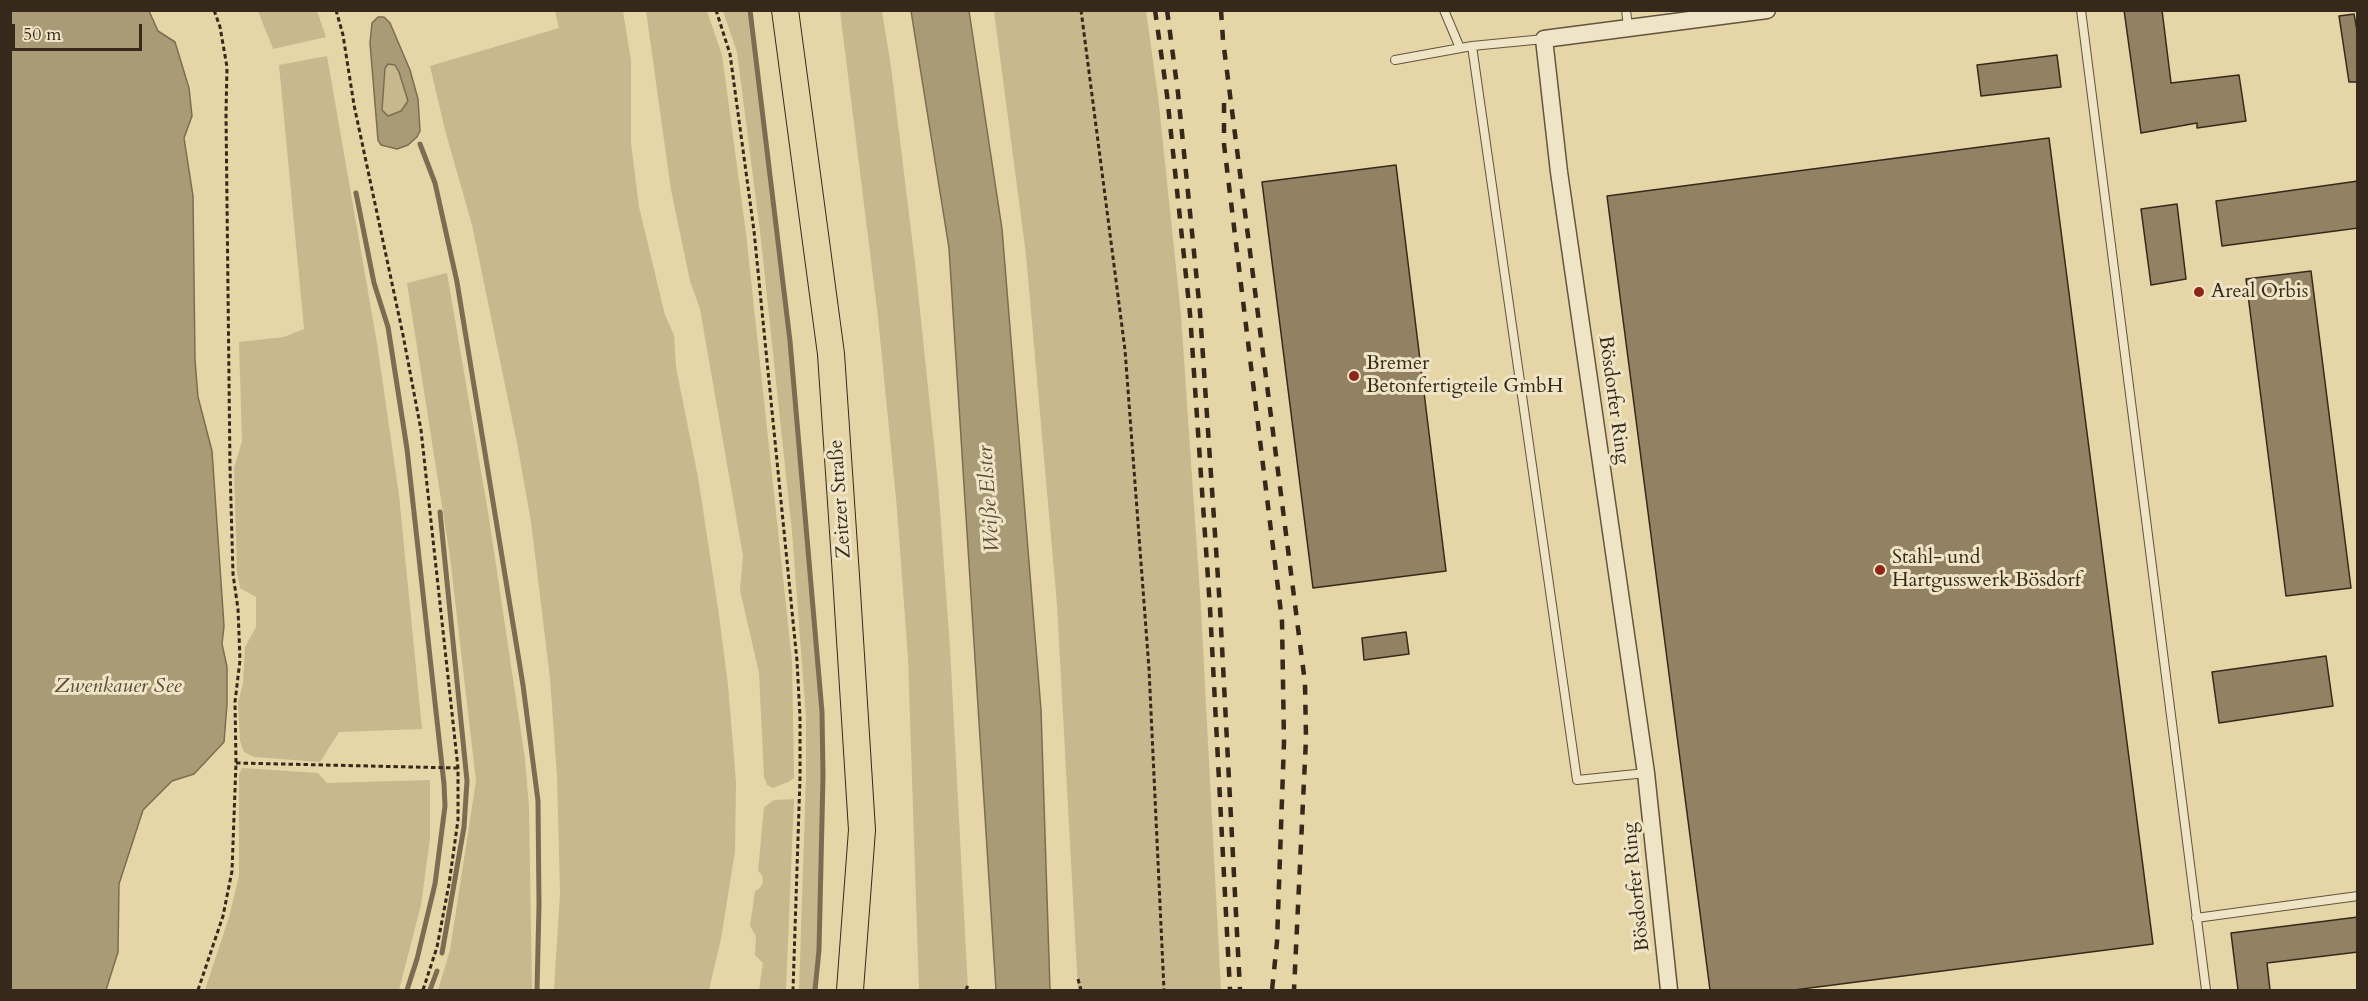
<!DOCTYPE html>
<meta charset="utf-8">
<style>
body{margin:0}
#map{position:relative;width:2368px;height:1001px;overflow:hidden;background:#e6d5a6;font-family:Cardo,serif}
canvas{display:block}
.frame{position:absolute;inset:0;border:12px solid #36291b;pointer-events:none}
.scale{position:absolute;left:12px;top:24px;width:130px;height:27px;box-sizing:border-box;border:3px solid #36291b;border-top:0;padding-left:8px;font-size:18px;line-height:21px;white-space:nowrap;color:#36291b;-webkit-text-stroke:4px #efe4c5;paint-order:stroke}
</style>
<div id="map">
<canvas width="2368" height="1001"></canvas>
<div class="frame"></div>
<div class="scale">50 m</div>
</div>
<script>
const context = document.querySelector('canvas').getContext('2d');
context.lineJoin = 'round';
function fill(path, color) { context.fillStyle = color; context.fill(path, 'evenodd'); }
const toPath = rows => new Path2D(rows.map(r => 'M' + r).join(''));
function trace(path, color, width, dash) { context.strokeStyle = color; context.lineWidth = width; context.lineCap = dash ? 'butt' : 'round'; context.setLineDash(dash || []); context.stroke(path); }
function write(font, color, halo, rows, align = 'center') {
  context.font = font + ' Cardo,serif'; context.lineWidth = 6; context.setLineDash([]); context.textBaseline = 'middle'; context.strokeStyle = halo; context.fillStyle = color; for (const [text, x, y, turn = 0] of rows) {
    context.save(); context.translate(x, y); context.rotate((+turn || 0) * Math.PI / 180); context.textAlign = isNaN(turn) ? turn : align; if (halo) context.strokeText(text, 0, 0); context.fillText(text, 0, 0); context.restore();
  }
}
const green = toPath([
 [258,11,317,11,326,37,273,49],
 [555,11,623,11,631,61,631,143,639,207,665,315,674,335,676,367,698,477,718,608,728,685,736,782,735,851,721,939,709,990,554,990,560,893,557,776,550,678,531,522,518,448,472,225,445,130,430,66,559,28],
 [646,11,707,11,722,55,746,233,792,661,794,778,788,782,773,788,767,785,764,777,759,673,740,590,743,556,700,309,690,281,671,190],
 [723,11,750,11,799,437,822,712,823,776,819,950,815,990,799,990,806,778,806,717,792,532,760,231,737,52],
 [840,11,882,11,891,67,915,263,938,483,950,648,968,990,919,990,908,658,897,509,878,317],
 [994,11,1146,11,1158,96,1181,315,1201,609,1221,990,1078,990,1057,605,1026,255],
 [327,56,377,343,399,495,422,729,339,732,320,762,254,757,244,752,240,741,238,703,243,683,245,647,256,627,256,597,240,588,237,572,234,468,242,441,239,342,284,337,304,329,279,65],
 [388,64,395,65,399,72,408,101,401,111,387,116,382,110,385,68],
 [447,273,489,518,525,759,529,807,532,990,438,990,450,950,476,781,450,557,407,283],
 [242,768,318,773,327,783,430,780,430,839,421,905,399,990,205,990,229,917,239,876,239,775],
 [794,799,786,990,759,990,763,963,755,955,756,936,750,926,755,891,760,888,763,882,762,875,758,871,764,807,774,800]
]);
const water = toPath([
 [10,11,149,11,158,31,175,42,189,88,192,116,184,138,193,196,195,360,198,397,212,451,224,626,222,644,227,667,227,704,224,742,194,774,172,781,143,810,119,884,118,952,106,990,11,990,10,11],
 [911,11,969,11,1002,229,1041,710,1050,990,996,990,949,248,911,11],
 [378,17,384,17,390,23,410,70,418,99,420,131,417,137,408,145,397,149,381,145,378,140,370,43,372,23,378,17],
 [388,64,395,65,399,72,408,101,401,111,388,116,382,110,385,68,388,64]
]);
const stream = toPath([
 [750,10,790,341,822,712,823,776,819,950,815,990],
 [420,144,435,183,457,282,523,685,538,801,539,905,537,990],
 [356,193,374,283,388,327,407,449,444,784,445,806,435,884,417,959,407,990],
 [440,512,467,781,464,827,442,953],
 [430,990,437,971]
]);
const building = toPath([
 [2124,10,2162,10,2171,83,2239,75,2246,121,2197,128,2197,123,2141,133,2124,10],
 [2354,14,2358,36,2358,82,2349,82,2339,16,2354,14],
 [2057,55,2061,87,1981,96,1977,65,2057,55],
 [2049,138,2153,944,1794,990,1710,990,1607,196,2049,138],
 [1396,165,1446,571,1313,588,1262,182,1396,165],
 [2358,181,2358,228,2222,246,2216,201,2358,181],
 [2177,204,2186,279,2151,285,2141,209,2177,204],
 [2311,271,2351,588,2286,596,2246,279,2311,271],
 [1406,632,1409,654,1364,660,1362,638,1406,632],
 [2326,656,2333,706,2219,723,2212,672,2326,656],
 [2358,917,2358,952,2267,963,2270,990,2238,990,2231,933,2358,917]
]);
const path = toPath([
 [336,10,343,35,354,105,403,335,421,430,458,768,458,820,449,884,437,947,423,990],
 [716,10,730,54,754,231,797,661,800,717,800,778,793,990],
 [1081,10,1125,350,1149,669,1164,990],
 [236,763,458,768],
 [1078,979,1081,990],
 [198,990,223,916,232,871,236,763,235,702,240,660,238,609,233,574,230,468,226,114,227,67,220,27,214,10],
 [966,990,968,985]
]);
const service = toPath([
 [1444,10,1460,48],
 [1626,10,1628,27],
 [2081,10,2206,990],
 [1544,39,1472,46,1577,780,1646,773],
 [1395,60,1472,46],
 [2196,918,2358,896]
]);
const minor = toPath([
 [1669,990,1646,773,1559,172,1544,39,1767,10]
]);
const primary = toPath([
 [785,10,831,354,846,576,862,830,850,990]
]);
const rail = toPath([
 [1155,10,1167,95,1190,314,1210,608,1230,990],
 [1167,10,1178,93,1200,312,1220,608,1240,990],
 [1221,10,1223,40,1305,683,1306,739,1294,990],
 [1224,103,1224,144,1230,194,1282,621,1284,742,1277,942,1272,990]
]);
const markers = [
 [2199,292,6,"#8f2418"],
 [1354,376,6,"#8f2418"],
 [1880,570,6,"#8f2418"]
];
const poiNames = [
 ["Areal Orbis",2211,292],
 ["Bremer",1366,364],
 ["Betonfertigteile GmbH",1366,387],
 ["Stahl- und",1892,558],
 ["Hartgusswerk Bösdorf",1892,581]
];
const streetNames = [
 ["Bösdorfer Ring",1613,400,82],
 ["Zeitzer Straße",841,499,-94],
 ["Bösdorfer Ring",1637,887,-96]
];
const waterNames = [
 ["Weiße Elster",990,499,-94],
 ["Zwenkauer See",118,687]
];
fill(green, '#c8b88e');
fill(water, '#aa9b77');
trace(water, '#7c6d52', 1.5);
trace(stream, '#7c6d52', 5);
fill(building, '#928263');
trace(building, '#36291b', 1.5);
trace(service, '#62543e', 10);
trace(minor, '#62543e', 19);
trace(primary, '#36291b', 28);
trace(path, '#36291b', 3, [4.5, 3]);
trace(service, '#efe4c5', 8);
trace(minor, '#efe4c5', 16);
trace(primary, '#e6d5a6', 26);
trace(rail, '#36291b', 4.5, [10, 10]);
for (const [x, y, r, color] of markers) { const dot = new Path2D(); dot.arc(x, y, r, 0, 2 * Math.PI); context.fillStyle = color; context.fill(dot); trace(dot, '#efe4c5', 2); }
write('20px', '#36291b', '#efe4c5', poiNames, 'left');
write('20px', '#36291b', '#efe4c5', streetNames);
write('italic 21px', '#594b37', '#efe4c5', waterNames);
</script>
